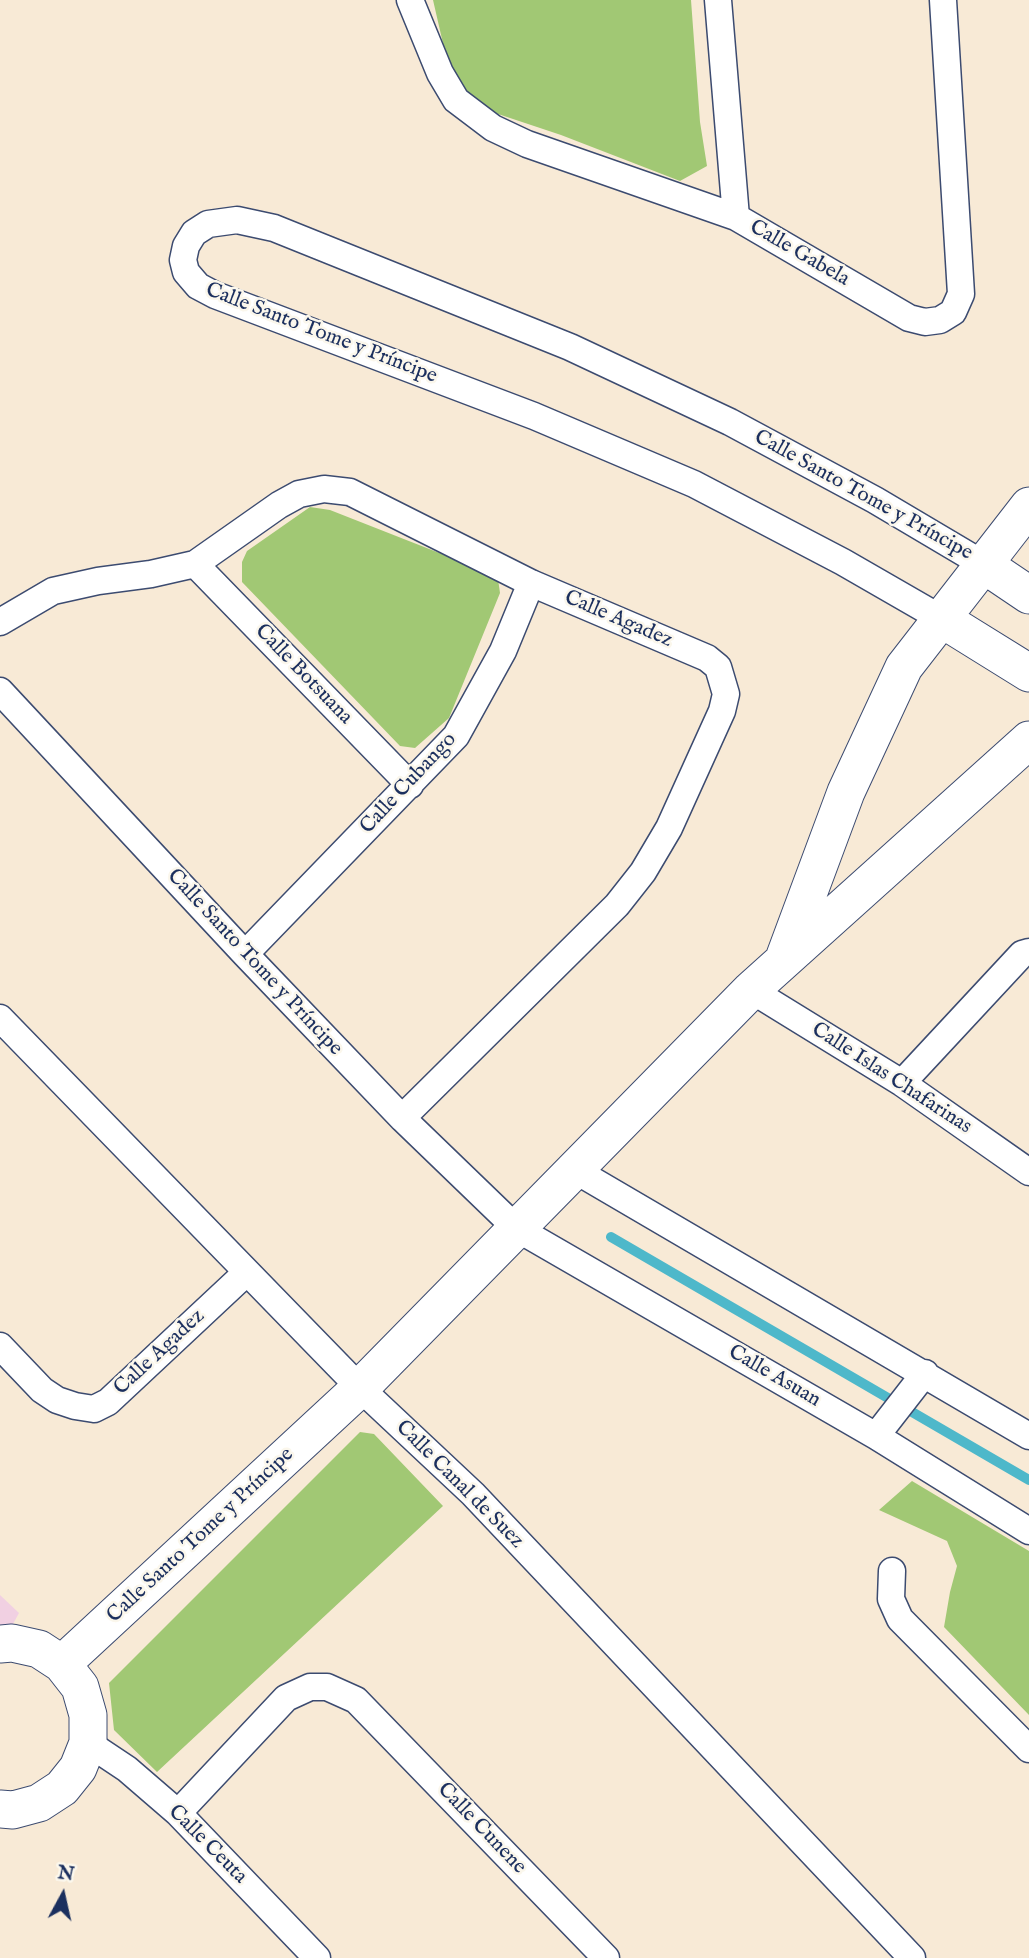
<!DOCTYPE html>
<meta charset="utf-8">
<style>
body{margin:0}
#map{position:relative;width:1029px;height:1958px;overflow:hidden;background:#f8ead6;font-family:"IM FELL English",serif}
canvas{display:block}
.north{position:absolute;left:28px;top:1860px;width:70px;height:70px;-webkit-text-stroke:5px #fbf7ec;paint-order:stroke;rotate:8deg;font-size:19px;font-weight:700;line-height:28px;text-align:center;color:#1b2f5e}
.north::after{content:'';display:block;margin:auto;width:24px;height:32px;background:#1b2f5e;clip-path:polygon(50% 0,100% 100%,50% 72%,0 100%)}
</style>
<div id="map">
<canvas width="1029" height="1958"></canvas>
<div class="north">N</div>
</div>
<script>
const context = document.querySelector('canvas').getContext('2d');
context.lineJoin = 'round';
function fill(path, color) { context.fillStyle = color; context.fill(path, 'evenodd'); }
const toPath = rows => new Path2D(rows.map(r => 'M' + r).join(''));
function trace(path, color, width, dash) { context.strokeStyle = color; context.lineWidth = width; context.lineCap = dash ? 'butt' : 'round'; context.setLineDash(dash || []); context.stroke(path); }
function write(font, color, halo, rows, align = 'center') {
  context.font = font + ' "IM FELL English",serif'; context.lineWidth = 5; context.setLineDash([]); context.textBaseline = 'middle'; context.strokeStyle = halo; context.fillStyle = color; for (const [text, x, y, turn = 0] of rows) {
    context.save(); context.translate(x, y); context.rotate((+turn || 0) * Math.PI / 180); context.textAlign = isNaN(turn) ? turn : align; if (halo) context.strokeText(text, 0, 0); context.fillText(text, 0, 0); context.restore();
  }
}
const built = toPath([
 [0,1595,19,1613,13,1624,0,1626]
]);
const green = toPath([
 [433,0,691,0,700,122,707,166,680,181,561,135,456,100],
 [310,507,330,510,475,567,498,579,500,593,449,718,415,748,400,746,242,582,242,562,247,551],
 [360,1432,374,1434,443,1506,157,1772,114,1730,109,1683],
 [912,1481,1029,1551,1029,1715,944,1627,950,1592,957,1566,947,1541,879,1510]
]);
const stream = toPath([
 [611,1237,1029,1480]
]);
const street = toPath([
 [410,0,440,73,456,100,493,128,527,144,736,217,909,318,925,322,940,320,953,312,961,294,943,0],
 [718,0,736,217],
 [195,564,410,785],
 [942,619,843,562,694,484,534,416,215,295,198,286,186,272,183,260,186,246,194,233,208,224,237,220,274,228,570,347,730,422,875,500,983,564],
 [0,622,53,591,98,581,151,574,195,564,279,505,299,494,324,489,350,492,531,583,707,658,718,667,726,694,722,711,669,828,643,872,617,905,402,1118],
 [0,691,245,954,402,1118,516,1228,876,1436,1029,1531],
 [245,954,456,736,503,651,531,583],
 [751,990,902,1083,1029,1172],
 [0,1018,360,1388,473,1494,912,1958],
 [902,1083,1022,954,1029,952],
 [573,1169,1029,1436],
 [0,1346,42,1390,57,1400,75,1406,94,1409,108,1402,247,1272],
 [876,1436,925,1373],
 [892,1571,891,1599,900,1619,1029,1749],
 [88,1743,127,1769,178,1813,317,1958],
 [178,1813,286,1698,310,1687,327,1687,356,1700,606,1958]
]);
const secondary = toPath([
 [983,564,1029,595],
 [942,619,1029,673],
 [785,956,846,792,904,667,1029,506],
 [0,1644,12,1643,39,1649,62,1664,80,1687,88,1715,88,1743,78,1768,62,1788,39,1803,13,1810,0,1809],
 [62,1664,360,1388,751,990,1029,740]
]);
const streetNames = [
 ["Calle Gabela",799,254,30],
 ["Calle Santo Tome y Príncipe",321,334,21],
 ["Calle Santo Tome y Príncipe",863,496,29],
 ["Calle Agadez",618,620,23],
 ["Calle Botsuana",303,675,46],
 ["Calle Cubango",409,784,-47],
 ["Calle Santo Tome y Príncipe",254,963,47],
 ["Calle Islas Chafarinas",891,1079,33],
 ["Calle Agadez",160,1353,-43],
 ["Calle Asuan",774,1377,30],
 ["Calle Canal de Suez",459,1485,45],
 ["Calle Santo Tome y Príncipe",201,1536,-43],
 ["Calle Cunene",481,1829,46],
 ["Calle Ceuta",207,1845,45]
];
fill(built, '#f1d0e2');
fill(green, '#a1c874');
trace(stream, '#4eb8ca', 10);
trace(street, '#3c4b70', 29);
trace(secondary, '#3c4b70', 39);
trace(street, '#fff', 26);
trace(secondary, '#fff', 37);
write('21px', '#1b2f5e', '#fbf7ec', streetNames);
</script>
